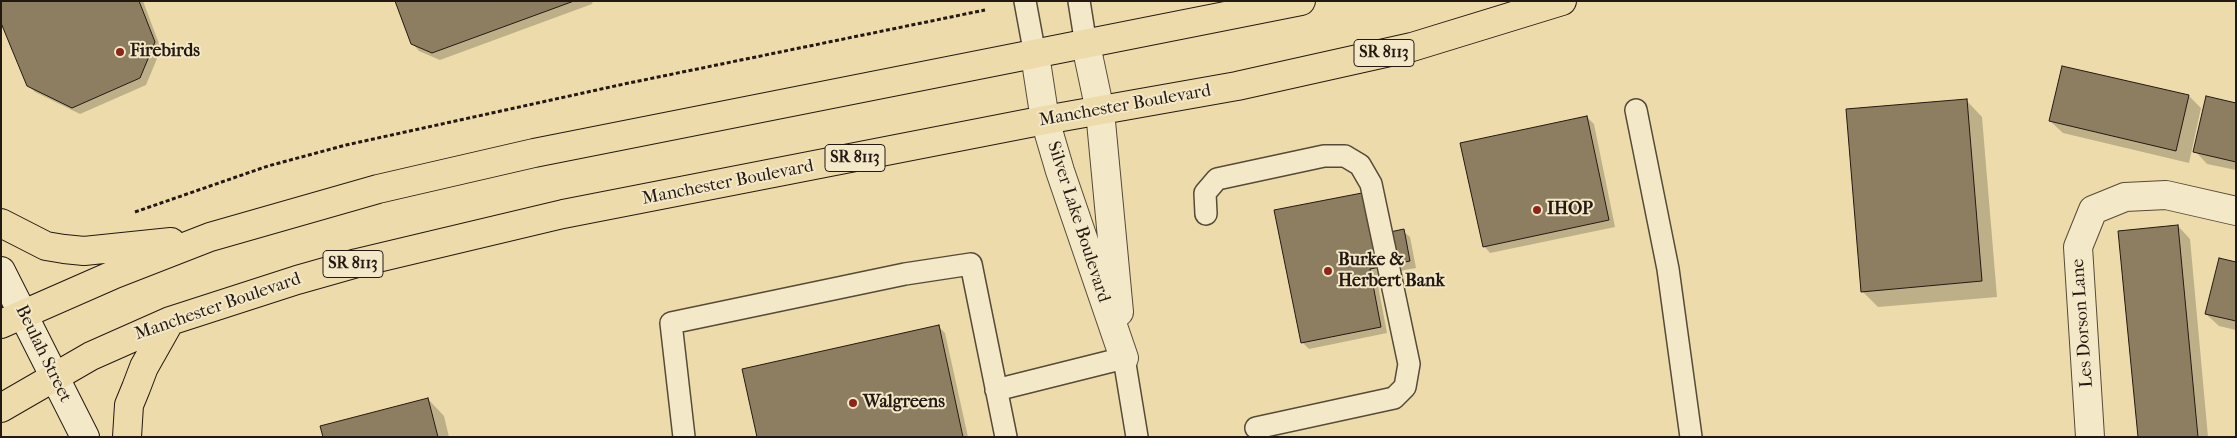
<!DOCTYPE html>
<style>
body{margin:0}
#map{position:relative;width:2237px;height:438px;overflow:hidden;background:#eddbab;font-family:"IM FELL French Canon",serif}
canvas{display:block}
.frame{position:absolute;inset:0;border:2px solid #241912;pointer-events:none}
</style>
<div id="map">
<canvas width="2237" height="438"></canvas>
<div class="frame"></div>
</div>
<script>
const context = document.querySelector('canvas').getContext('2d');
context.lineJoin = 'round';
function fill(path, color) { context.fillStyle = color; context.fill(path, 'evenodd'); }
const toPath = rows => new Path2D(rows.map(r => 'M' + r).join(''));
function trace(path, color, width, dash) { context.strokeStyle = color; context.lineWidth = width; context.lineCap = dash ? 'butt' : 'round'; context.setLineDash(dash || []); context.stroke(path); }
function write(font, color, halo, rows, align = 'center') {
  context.font = font + ' "IM FELL French Canon",serif'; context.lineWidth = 4; context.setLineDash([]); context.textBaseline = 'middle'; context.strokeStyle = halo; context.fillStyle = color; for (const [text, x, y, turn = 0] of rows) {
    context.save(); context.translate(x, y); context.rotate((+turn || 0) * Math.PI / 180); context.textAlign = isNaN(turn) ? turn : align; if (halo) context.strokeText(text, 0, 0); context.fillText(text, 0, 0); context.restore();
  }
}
const shadow = toPath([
 [1,1,143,1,161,49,146,85,80,114,35,92,28,85],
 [397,1,593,1,592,4,440,60,419,51,412,43],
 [2189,96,2201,108,2189,163,2063,133,2050,121],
 [1966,100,1982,117,1997,297,1878,307,1862,291],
 [2236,104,2236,170,2207,164,2195,151],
 [1587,117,1594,124,1615,227,1490,253,1484,246],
 [1361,194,1368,201,1375,236,1403,231,1410,237,1416,268,1376,275,1387,333,1309,349,1302,342],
 [2178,226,2190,239,2208,437,2139,437],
 [2236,264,2236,330,2219,326,2206,314],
 [939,327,945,333,968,437,758,437],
 [428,399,444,416,449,437,324,437]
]);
const building = toPath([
 [1,1,139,1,155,42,140,78,72,108,27,86,1,23,1,1],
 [395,1,574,1,432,53,411,44,395,1],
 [2062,66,2189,95,2176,151,2049,121,2062,66],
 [2206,96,2236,103,2236,162,2193,152,2206,96],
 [1967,99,1982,281,1861,292,1846,109,1967,99],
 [1587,116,1609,220,1483,247,1460,143,1587,116],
 [1362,193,1371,236,1404,229,1410,261,1370,269,1381,327,1301,343,1274,210,1362,193],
 [2178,225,2198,437,2138,437,2118,231,2178,225],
 [2219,258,2236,262,2236,321,2205,314,2219,258],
 [939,325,963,437,757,437,742,369,939,325],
 [428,398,438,437,323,437,320,426,428,398]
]);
const path = toPath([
 [135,212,268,166,346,145,624,84,985,10]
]);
const service = toPath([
 [1025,1,1035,55],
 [1079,1,1086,45],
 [1636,110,1668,269,1691,437],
 [1206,214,1205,193,1217,179,1324,156,1345,156,1360,165,1371,184,1409,364,1405,387,1394,398,1256,428],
 [996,390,1124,358,1137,437],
 [684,437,671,323,905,274,971,264,1006,437]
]);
const minor = toPath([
 [1086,45,1100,111,1119,312],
 [1035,55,1045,120,1060,171,1124,358],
 [2090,437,2078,247,2093,210,2125,197,2166,195,2236,211]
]);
const secondary = toPath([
 [1,271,85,437]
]);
const primary = toPath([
 [1,223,46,246,64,249,84,251,171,242],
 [1,324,115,274,210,237,378,189,534,153,1301,1],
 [1,408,91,356,170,321,297,280,357,263,563,214,1045,120,1237,86,1412,47,1562,1],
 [127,437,129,405,136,388,144,367,170,321]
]);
const markers = [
 [120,52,5,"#8f2418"],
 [1537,210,5,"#8f2418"],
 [1328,271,5,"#8f2418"],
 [853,403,5,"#8f2418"]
];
const shields = [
 [1384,53,60],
 [855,158,60],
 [353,264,60]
];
const shieldNames = [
 ["SR 8113",1384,53],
 ["SR 8113",855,158],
 ["SR 8113",353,264]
];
const poiNames = [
 ["Firebirds",130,52],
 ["IHOP",1547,210],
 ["Burke &",1338,261],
 ["Herbert Bank",1338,282],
 ["Walgreens",863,403]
];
const streetNames = [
 ["Manchester Boulevard",1125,106,-10],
 ["Manchester Boulevard",728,183,-11],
 ["Silver Lake Boulevard",1078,222,72],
 ["Manchester Boulevard",218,307,-19],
 ["Les Dorson Lane",2083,323,-94],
 ["Beulah Street",43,354,64]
];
fill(shadow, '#0003');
fill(building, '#8d7e62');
trace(building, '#241912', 1);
trace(service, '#564a38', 24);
trace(minor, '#564a38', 30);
trace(secondary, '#241912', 30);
trace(primary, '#241912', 30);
trace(path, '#241912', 3, [4, 2.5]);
trace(service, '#f3e8c8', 21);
trace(minor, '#f3e8c8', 28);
trace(secondary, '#f3e8c8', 28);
trace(primary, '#eddbab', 28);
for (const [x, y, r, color] of markers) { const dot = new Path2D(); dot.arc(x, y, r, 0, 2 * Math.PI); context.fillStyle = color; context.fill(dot); trace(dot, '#f3e8c8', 2); }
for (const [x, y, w] of shields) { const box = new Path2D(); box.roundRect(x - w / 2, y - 13.5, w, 27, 4); context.fillStyle = '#f3e8c8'; context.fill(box); trace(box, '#241912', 1); }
write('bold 16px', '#241912', null, shieldNames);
write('bold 18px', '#241912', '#f3e8c8', poiNames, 'left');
write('18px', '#241912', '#f3e8c8', streetNames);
</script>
